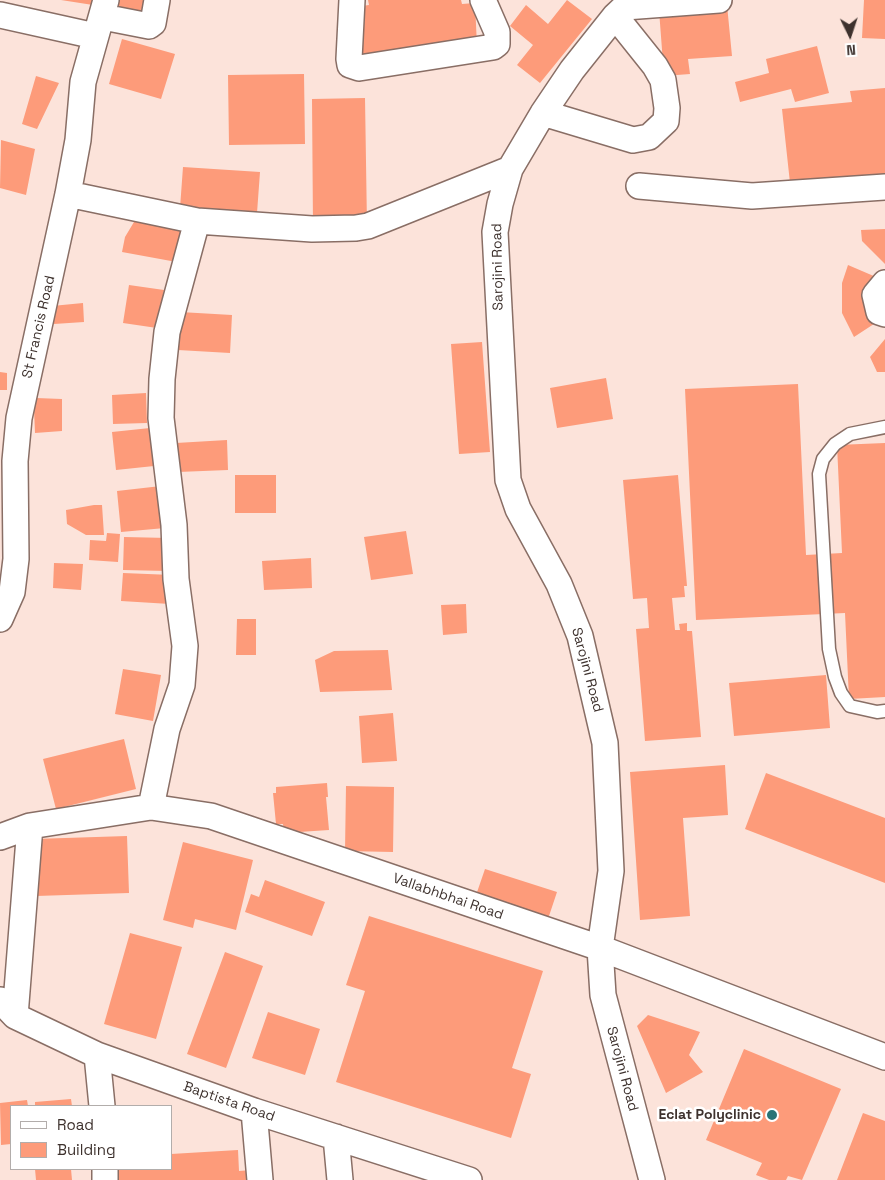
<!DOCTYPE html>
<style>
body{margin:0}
#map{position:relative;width:885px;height:1180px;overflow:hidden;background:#fce3da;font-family:"Space Grotesk",sans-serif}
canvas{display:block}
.legend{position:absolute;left:10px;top:1105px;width:162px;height:65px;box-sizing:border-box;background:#fff;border:1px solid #b2adab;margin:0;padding:6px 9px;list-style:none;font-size:15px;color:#3e322e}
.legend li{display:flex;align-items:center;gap:10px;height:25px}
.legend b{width:25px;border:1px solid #b2adab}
.north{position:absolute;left:825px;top:10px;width:50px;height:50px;-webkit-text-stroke:4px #fff;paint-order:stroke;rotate:176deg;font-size:14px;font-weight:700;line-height:20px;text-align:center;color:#3e322e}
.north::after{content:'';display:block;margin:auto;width:18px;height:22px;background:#3e322e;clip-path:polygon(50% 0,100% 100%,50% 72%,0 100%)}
</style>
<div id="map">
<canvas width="885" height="1180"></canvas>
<ul class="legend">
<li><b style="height:6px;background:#fff"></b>Road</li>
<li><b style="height:14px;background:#fd9b7a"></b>Building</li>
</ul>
<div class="north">N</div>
</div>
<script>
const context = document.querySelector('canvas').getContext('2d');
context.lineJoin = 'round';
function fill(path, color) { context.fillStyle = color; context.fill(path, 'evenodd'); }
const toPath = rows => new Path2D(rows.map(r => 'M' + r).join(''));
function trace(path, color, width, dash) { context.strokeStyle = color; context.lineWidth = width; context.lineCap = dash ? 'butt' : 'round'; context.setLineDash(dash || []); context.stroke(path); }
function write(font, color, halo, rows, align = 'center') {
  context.font = font + ' "Space Grotesk",sans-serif'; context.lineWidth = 5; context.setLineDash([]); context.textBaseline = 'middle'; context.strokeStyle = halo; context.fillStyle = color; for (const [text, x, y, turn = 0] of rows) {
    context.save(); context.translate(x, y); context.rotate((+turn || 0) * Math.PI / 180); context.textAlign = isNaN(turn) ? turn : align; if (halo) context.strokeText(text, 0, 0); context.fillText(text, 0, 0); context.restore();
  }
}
const building = toPath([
 [61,0,93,0,93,5],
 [109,0,147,0,142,21,106,13],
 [368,0,461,0,462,4,475,3,477,46,362,63,355,7,369,5],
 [567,0,592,19,540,83,517,65,533,45,510,26,526,5,548,24],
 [864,0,885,0,885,39,862,38],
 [727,5,732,56,688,59,690,74,664,76,659,10],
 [122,39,175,54,161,99,109,84],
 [817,46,829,93,795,102,791,89,740,102,735,82,769,73,766,59],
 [304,74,305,144,229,145,228,75],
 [36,76,59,83,37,129,22,124],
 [885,88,885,181,790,183,782,109,852,102,850,91],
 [365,98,367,226,313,227,312,99],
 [1,140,35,149,26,195,0,188],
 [183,167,260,172,257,213,180,208],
 [137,217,189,227,182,263,122,252,125,237],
 [885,229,885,264,862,241,861,230],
 [848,265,876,277,880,320,854,337,842,313,842,283],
 [129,285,164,290,157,328,123,323],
 [83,303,84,322,54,324,52,306],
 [180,312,232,315,230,353,178,350],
 [885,339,885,372,877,372,870,357],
 [482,342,490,452,459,454,451,344],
 [0,372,7,373,7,390,0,390],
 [606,378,613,419,557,428,550,388],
 [798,384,806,555,842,553,837,445,885,443,885,697,849,699,845,613,696,620,685,389],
 [146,393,147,423,113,424,112,395],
 [36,398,62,399,62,431,35,433,34,409],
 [150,428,154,466,116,470,112,432],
 [227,440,228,470,178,472,176,443],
 [235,475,276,475,276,513,235,513],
 [678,475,687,586,684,586,685,597,672,598,675,630,680,630,679,624,687,623,687,631,692,631,701,737,645,741,636,629,649,628,647,598,633,599,623,480],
 [161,486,165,528,121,532,117,491],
 [94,505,102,505,104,535,86,535,67,524,66,510],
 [406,531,413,574,371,580,364,537],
 [107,533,120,534,118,562,89,560,90,540,106,541],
 [124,537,169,538,168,571,123,570],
 [311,558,312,588,264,590,262,561],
 [54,563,83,564,81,590,53,588],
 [123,573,172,575,170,604,121,601],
 [466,604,467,633,443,635,441,605],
 [237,619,256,619,256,655,236,655],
 [388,650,392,690,320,692,315,660,334,651],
 [123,669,161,675,153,721,115,714],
 [826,675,830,728,734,736,729,683],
 [393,713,397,761,362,763,359,716],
 [124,739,136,789,56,809,43,759],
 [725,765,728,815,683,818,690,916,640,920,630,772],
 [766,773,885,818,885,883,745,829],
 [327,783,328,797,326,797,329,830,284,833,283,824,276,824,273,793,276,793,276,787],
 [346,786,394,787,393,852,345,851],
 [127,836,129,893,36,896,34,839],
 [183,842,253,860,236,930,195,919,193,928,163,920],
 [485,869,557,892,546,925,474,901],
 [265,880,325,902,312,936,245,912,251,894,259,897],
 [369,916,543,971,512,1068,531,1074,511,1138,336,1082,365,991,346,985],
 [130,933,182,947,156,1039,104,1024],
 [225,952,263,966,226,1068,187,1054],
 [268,1012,320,1029,305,1075,252,1058],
 [648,1015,700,1032,689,1055,703,1072,666,1093,637,1026],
 [744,1049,841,1089,802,1180,788,1176,786,1180,769,1180,756,1175,762,1163,706,1140],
 [71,1099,72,1106,35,1106,35,1102],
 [27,1100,28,1106,11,1106,11,1144,1,1145,0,1103],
 [863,1113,885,1121,885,1180,837,1180],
 [238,1150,239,1171,251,1170,252,1180,117,1180,116,1169,171,1169,171,1154],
 [35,1169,71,1169,72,1180,36,1180]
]);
const lane = toPath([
 [885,427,850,434,835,444,823,459,819,474,829,649,835,677,841,693,850,706,877,712,885,711]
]);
const street = toPath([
 [352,0,349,59,350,65,359,68,493,47,497,44,497,32,483,0],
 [632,0,615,16,572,70,543,113,510,169,500,204,495,232,508,480,518,509,559,584,580,636,605,743,611,871,600,948,603,995,652,1180],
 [625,7,719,0],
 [0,15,95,36],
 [103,17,149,26,153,23,157,0],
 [543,113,633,140,649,137,666,121,667,108,663,80,655,66,615,16],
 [639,186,752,196,885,187],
 [68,194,197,221,312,229,356,228,368,226,510,169],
 [885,283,875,295,879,312,885,314],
 [0,619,12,592,16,559,15,461,19,418,68,194,78,140,83,82,106,0],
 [151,807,167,729,182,685,185,646,176,579,174,525,161,418,162,379,167,332,197,221],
 [0,837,30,826,151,807,211,816,600,948,885,1057],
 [0,1000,15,1016,97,1055,254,1111,469,1180],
 [15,1016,30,826],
 [97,1055,102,1106],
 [254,1111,260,1180],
 [336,1137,340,1180],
 [105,1169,105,1180]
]);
const markers = [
 [772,1115,6,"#297376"]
];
const streetNames = [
 ["Sarojini Road",498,267,-91],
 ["St Francis Road",39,327,-77],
 ["Sarojini Road",587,670,75],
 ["Vallabhbhai Road",448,897,19],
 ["Sarojini Road",622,1069,75],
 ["Baptista Road",229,1102,19]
];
const poiNames = [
 ["Eclat Polyclinic",761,1115]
];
fill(building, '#fd9b7a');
trace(lane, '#896e65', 15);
trace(street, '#896e65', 28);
trace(lane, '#fff', 12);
trace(street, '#fff', 25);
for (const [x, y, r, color] of markers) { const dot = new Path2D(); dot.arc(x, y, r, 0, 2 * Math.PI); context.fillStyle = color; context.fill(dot); trace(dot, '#fff', 2); }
write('14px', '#3e322e', '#fff', streetNames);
write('bold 14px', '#3e322e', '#fff', poiNames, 'right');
</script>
